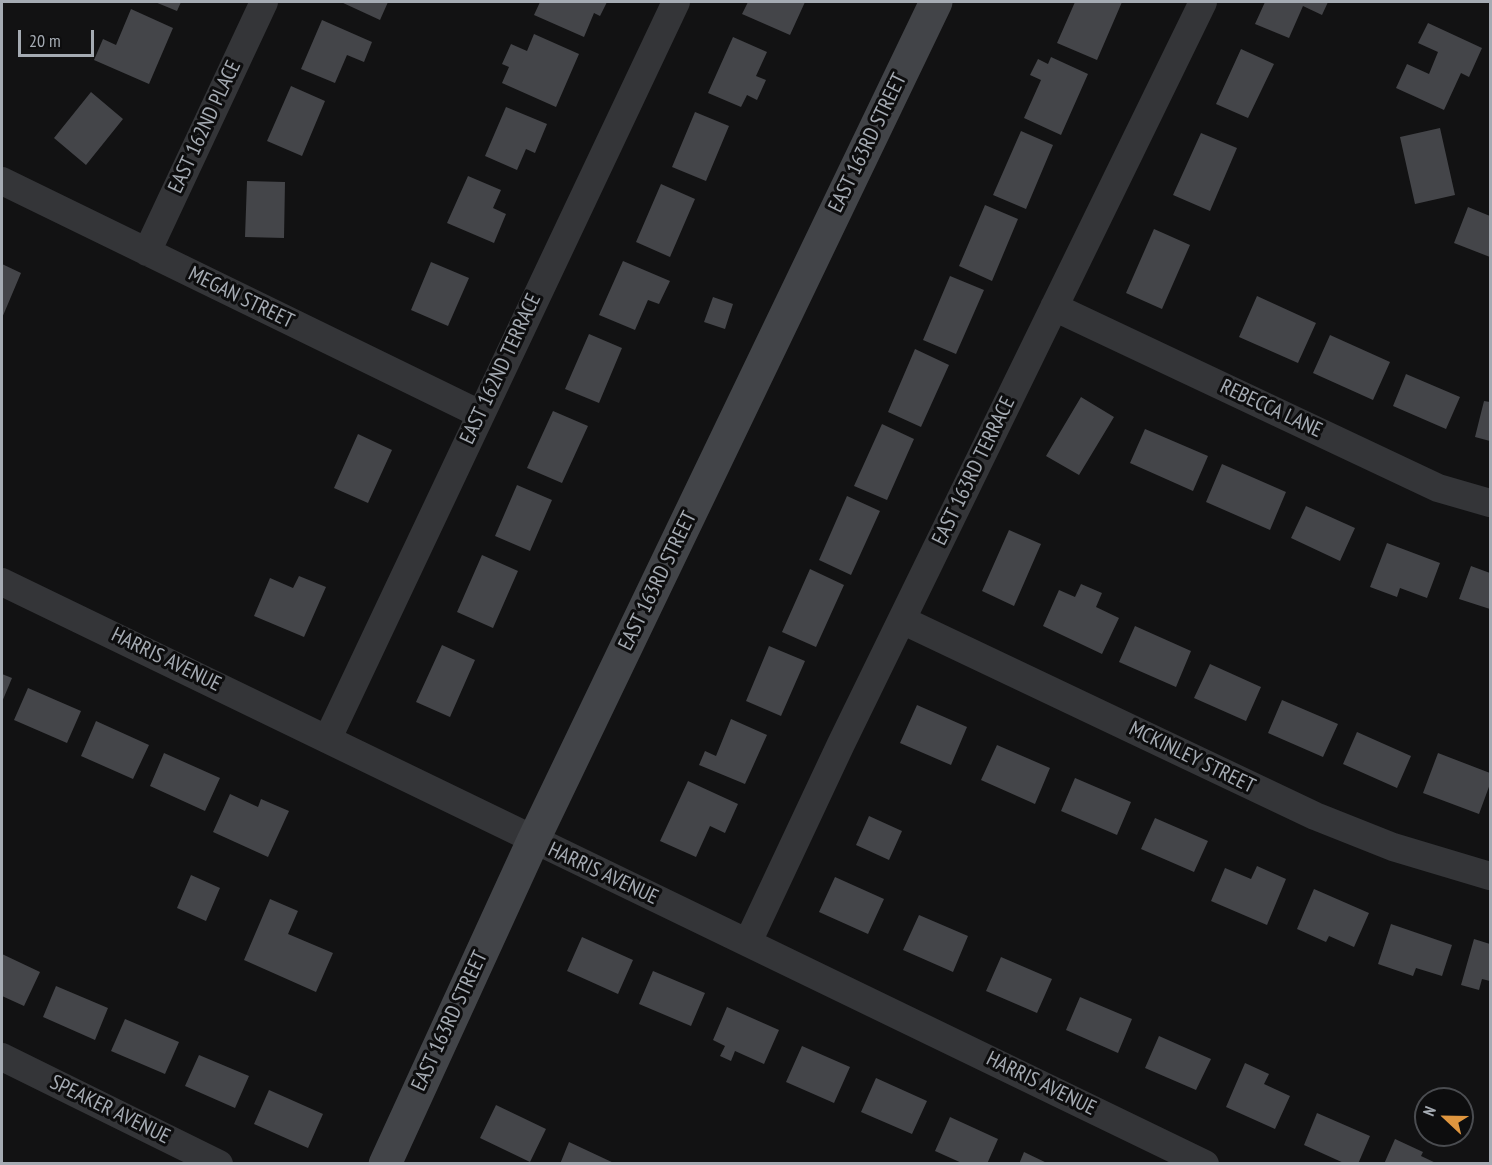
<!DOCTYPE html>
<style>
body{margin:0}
#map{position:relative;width:1492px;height:1165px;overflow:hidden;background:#121213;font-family:"PT Sans Narrow",sans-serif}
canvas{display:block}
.frame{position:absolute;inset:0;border:3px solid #a5abb3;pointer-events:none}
.north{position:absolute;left:1414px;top:1087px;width:60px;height:60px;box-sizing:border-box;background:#0d0d0e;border:2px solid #4a4c50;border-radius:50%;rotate:292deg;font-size:16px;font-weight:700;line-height:24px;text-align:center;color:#a5abb3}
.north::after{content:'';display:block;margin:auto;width:21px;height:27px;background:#df963f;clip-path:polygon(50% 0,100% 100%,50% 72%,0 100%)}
.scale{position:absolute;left:18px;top:30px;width:76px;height:27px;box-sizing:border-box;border:3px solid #a5abb3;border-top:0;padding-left:8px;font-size:18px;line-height:21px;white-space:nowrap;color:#a5abb3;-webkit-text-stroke:4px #0d0d0e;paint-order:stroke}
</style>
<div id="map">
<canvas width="1492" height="1165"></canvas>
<div class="frame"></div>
<div class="north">N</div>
<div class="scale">20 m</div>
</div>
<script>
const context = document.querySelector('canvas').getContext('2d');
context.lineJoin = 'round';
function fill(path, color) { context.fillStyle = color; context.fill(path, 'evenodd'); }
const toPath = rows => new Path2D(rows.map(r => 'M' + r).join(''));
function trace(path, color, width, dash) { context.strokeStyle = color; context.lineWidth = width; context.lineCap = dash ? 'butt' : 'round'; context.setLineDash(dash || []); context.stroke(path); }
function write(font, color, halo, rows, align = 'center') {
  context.font = font + ' "PT Sans Narrow",sans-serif'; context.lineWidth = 6; context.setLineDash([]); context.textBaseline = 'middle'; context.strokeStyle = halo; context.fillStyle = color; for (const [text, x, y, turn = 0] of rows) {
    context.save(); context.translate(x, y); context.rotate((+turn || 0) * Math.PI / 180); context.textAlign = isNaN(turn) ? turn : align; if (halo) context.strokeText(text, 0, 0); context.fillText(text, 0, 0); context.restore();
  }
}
const building = toPath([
 [155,2,181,2,177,11],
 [341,2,388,2,380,20],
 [540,2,607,2,600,16,594,13,584,37,534,15],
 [748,2,805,2,790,35,742,14],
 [1075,2,1122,2,1097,60,1057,43],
 [1265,2,1328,2,1322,15,1303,6,1289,38,1255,24],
 [131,9,173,28,149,84,94,60,103,39,116,45],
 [322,20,372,42,364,62,347,55,335,83,301,69],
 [1428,23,1482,48,1469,77,1461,73,1444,110,1396,88,1407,64,1429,74,1438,52,1418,43],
 [534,34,579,54,556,107,502,83,509,67,502,64,511,44,527,51],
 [733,37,767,52,756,76,766,80,757,100,747,95,741,107,708,93],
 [1241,49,1274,64,1248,118,1216,104],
 [1051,57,1088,74,1061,135,1024,118,1041,80,1030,75,1038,59,1048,64],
 [291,86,325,101,302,156,267,141],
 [91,92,123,119,86,165,54,138],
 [506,107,547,124,535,153,526,149,517,170,485,156],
 [695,112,729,126,706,181,672,167],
 [1440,128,1455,195,1415,204,1400,137],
 [1021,131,1053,145,1026,209,993,195],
 [1201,133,1237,148,1210,211,1173,195],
 [468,176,501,190,493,208,506,214,494,243,447,223],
 [247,181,285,182,284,238,245,237],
 [661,184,695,199,670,257,636,242],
 [985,205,1018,219,992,281,959,266],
 [1468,207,1490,216,1490,257,1454,243],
 [1154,229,1190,245,1162,309,1126,293],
 [623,261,670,281,659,304,648,300,635,330,599,315],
 [431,262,469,278,448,326,411,310],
 [2,264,21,273,2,318],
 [950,276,984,290,956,354,923,340],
 [1257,296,1316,323,1298,363,1239,337],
 [713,297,733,304,725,329,704,322],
 [589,334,622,348,599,403,565,389],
 [1330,335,1390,362,1373,400,1313,373],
 [915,349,949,365,921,427,888,412],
 [1406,374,1460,397,1446,429,1393,406],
 [1081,397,1114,417,1079,475,1046,456],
 [1484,401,1490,402,1490,441,1475,437],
 [553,411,588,426,562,483,527,468],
 [882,424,914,439,887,500,854,486],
 [1145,429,1208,456,1193,491,1130,463],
 [358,434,392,450,368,503,334,488],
 [1222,464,1286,492,1270,530,1206,502],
 [517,485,552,500,530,551,495,536],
 [847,496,880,511,851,575,819,560],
 [1306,506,1355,528,1340,561,1291,538],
 [1009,530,1041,544,1014,606,982,591],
 [1387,543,1440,563,1427,598,1400,588,1397,597,1370,587],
 [482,555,518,571,493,628,457,612],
 [1471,566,1490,573,1490,609,1459,599],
 [810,569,844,585,816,647,782,632],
 [299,576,326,587,304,637,254,616,270,578,293,588],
 [1081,584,1102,593,1096,607,1119,618,1102,654,1043,626,1059,590,1075,597],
 [1135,626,1191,651,1176,687,1119,662],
 [442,645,475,660,450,717,416,702],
 [769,646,805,661,781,716,746,701],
 [1210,664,1261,687,1246,721,1194,698],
 [2,674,12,678,2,702],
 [28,688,81,711,67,743,14,720],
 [1282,700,1338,724,1323,757,1268,733],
 [917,705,967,727,951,765,900,743],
 [731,719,767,735,745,784,699,765,705,751,716,756],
 [96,721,149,745,133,779,81,756],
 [1357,732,1411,756,1397,788,1343,764],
 [997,745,1050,768,1035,804,981,780],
 [164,753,220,778,205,811,150,786],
 [1438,753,1490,773,1490,784,1479,814,1423,793],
 [1075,778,1131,802,1117,835,1061,811],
 [688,781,738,804,725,833,710,826,696,857,660,841],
 [230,794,258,807,261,799,289,811,268,857,213,832],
 [869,816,902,831,889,860,856,845],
 [1155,818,1208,841,1194,872,1141,849],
 [1257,866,1286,879,1267,925,1211,901,1225,868,1251,879],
 [191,875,220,888,206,921,177,908],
 [835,877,884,899,868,934,819,912],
 [1314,889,1369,913,1354,947,1329,936,1326,942,1297,929],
 [270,899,298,911,288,934,333,953,316,992,244,960],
 [919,915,968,936,953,972,903,950],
 [1391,924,1452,945,1442,976,1416,968,1413,976,1378,964],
 [582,937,633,960,618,994,567,971],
 [1474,939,1490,944,1490,981,1482,979,1479,990,1461,985],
 [2,954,40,972,24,1006,2,996],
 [1001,957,1052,979,1037,1013,986,991],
 [653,971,705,993,691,1026,639,1004],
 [56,986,108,1008,95,1040,43,1017],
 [1080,997,1132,1019,1118,1053,1066,1030],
 [727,1007,779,1030,764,1064,735,1051,731,1061,720,1056,725,1046,713,1040],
 [125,1019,179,1042,165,1074,111,1051],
 [1159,1036,1211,1059,1196,1090,1145,1068],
 [802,1046,850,1067,834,1103,786,1082],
 [199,1055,249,1076,235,1108,185,1086],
 [1245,1063,1269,1074,1264,1084,1290,1096,1275,1129,1226,1107],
 [876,1078,927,1101,912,1134,861,1112],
 [269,1090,323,1114,308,1148,254,1124],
 [496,1105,546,1129,530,1162,480,1138],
 [1317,1113,1370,1136,1358,1164,1346,1164,1304,1145],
 [950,1117,998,1139,987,1164,964,1164,935,1151],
 [1395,1139,1423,1152,1421,1156,1438,1164,1384,1164],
 [569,1142,616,1164,560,1164],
 [1024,1152,1049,1164,1019,1164]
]);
const street = toPath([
 [2,181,480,414],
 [147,252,264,2],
 [1054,307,1438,488,1490,503],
 [2,582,1205,1164],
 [902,620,1315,816,1393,847,1490,876],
 [328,738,676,2],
 [748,942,841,744,1203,2],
 [2,1057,219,1164]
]);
const secondary = toPath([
 [385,1164,533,841,936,2]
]);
const streetNames = [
 ["EAST 162ND PLACE",205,127,-65],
 ["EAST 163RD STREET",868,143,-64],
 ["MEGAN STREET",241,298,26],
 ["EAST 162ND TERRACE",501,369,-65],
 ["REBECCA LANE",1271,409,25],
 ["EAST 163RD TERRACE",974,471,-64],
 ["EAST 163RD STREET",658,581,-64],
 ["HARRIS AVENUE",166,660,26],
 ["MCKINLEY STREET",1192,758,26],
 ["HARRIS AVENUE",603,874,25],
 ["EAST 163RD STREET",450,1021,-65],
 ["HARRIS AVENUE",1041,1084,26],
 ["SPEAKER AVENUE",110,1110,26]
];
fill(building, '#444549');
trace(street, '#343538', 28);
trace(secondary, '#424448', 33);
write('21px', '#a5abb3', '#0d0d0e', streetNames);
</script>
